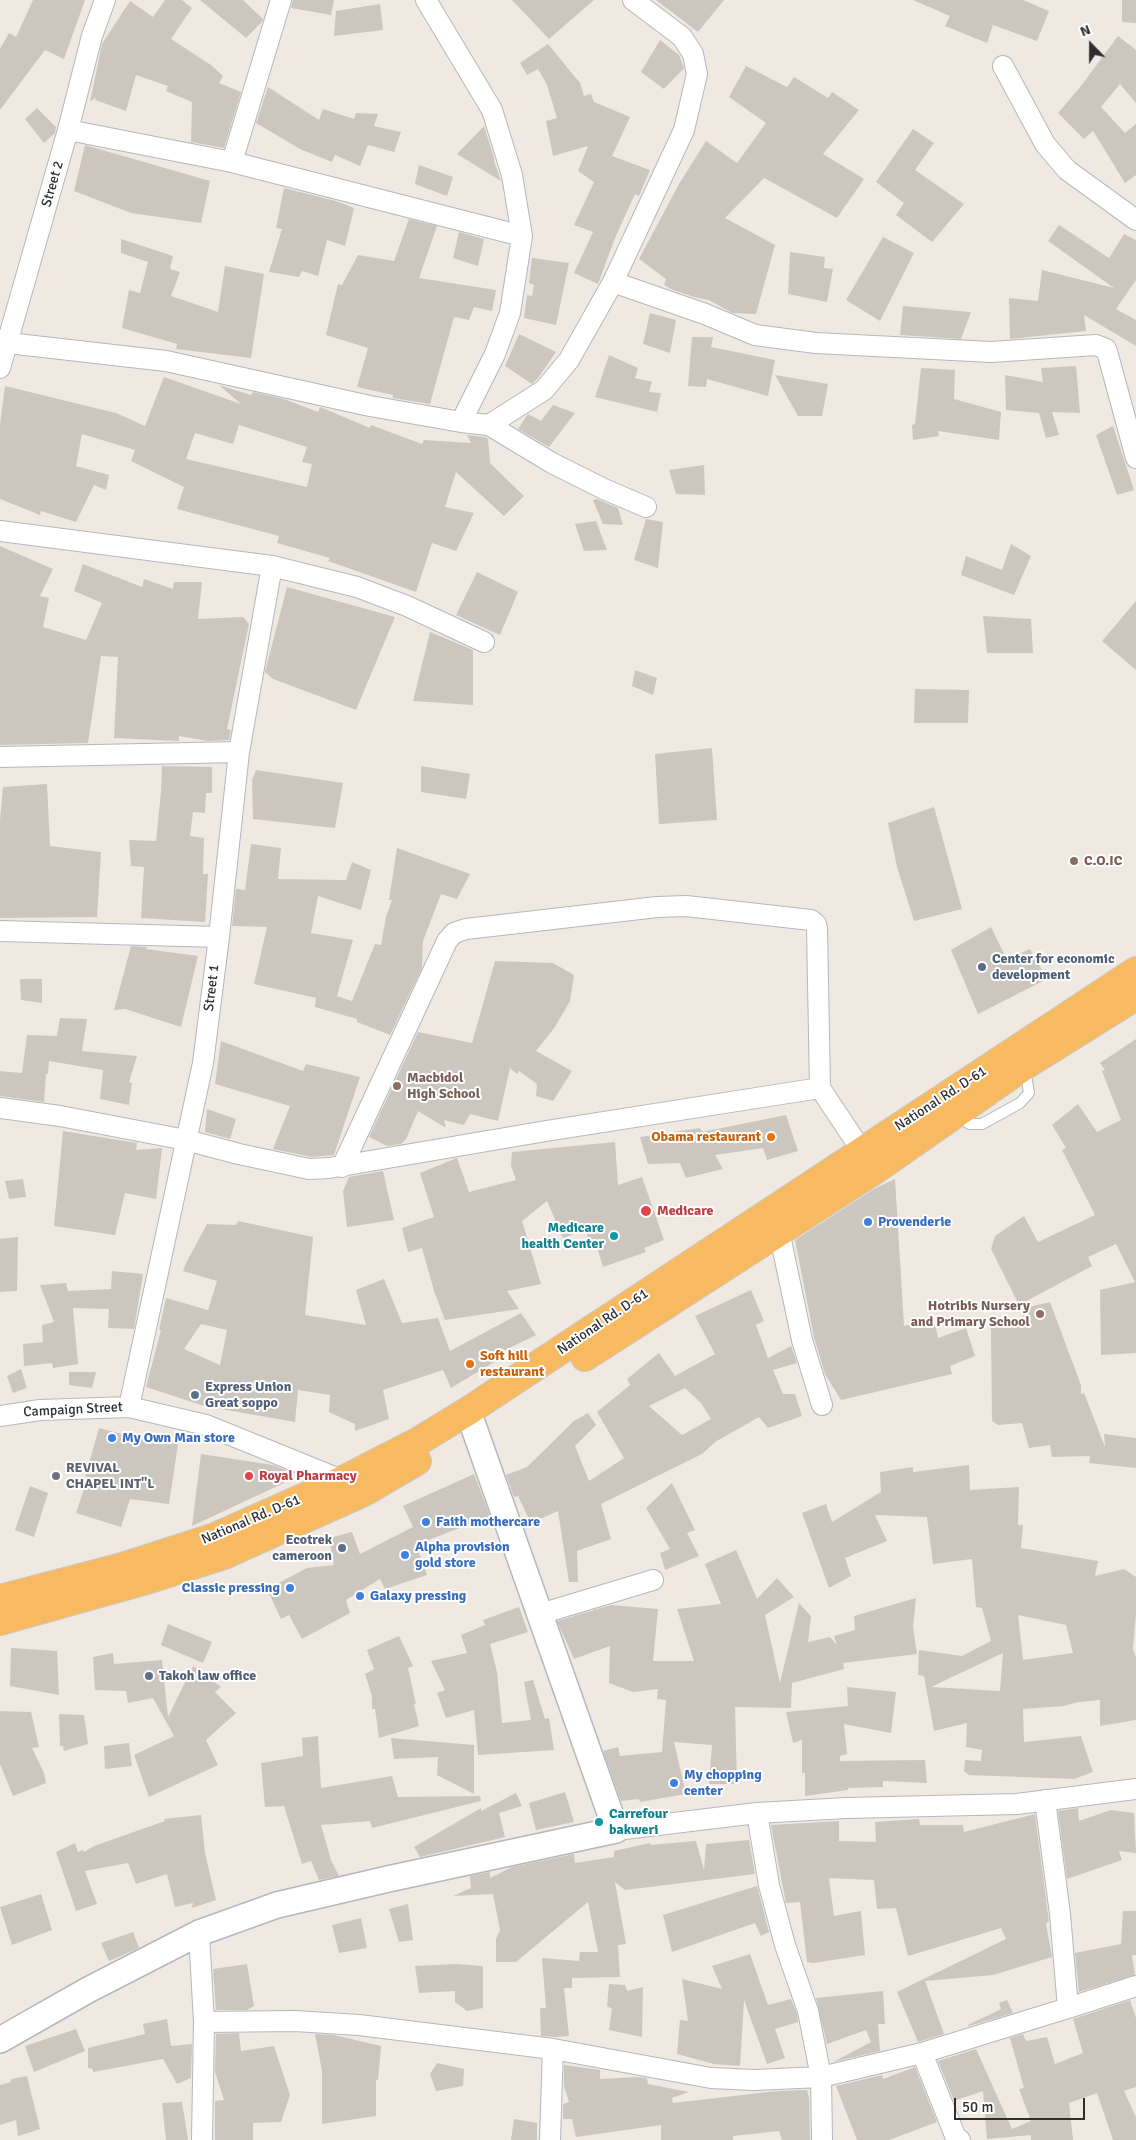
<!DOCTYPE html>
<style>
body{margin:0}
#map{position:relative;width:1136px;height:2140px;overflow:hidden;background:#efe9e1;font-family:Signika,sans-serif}
canvas{display:block}
.north{position:absolute;left:1066px;top:20px;width:50px;height:50px;-webkit-text-stroke:4px #fff;paint-order:stroke;rotate:338deg;font-size:14px;font-weight:700;line-height:20px;text-align:center;color:#2e2e2e}
.north::after{content:'';display:block;margin:auto;width:18px;height:22px;background:#2e2e2e;clip-path:polygon(50% 0,100% 100%,50% 72%,0 100%)}
.scale{position:absolute;left:954px;top:2098px;width:131px;height:22px;box-sizing:border-box;border:2px solid #2e2e2e;border-top:0;padding-left:6px;font-size:15px;line-height:18px;white-space:nowrap;color:#2e2e2e;-webkit-text-stroke:4px #fff;paint-order:stroke}
</style>
<div id="map">
<canvas width="1136" height="2140"></canvas>
<div class="north">N</div>
<div class="scale">50 m</div>
</div>
<script>
const context = document.querySelector('canvas').getContext('2d');
context.lineJoin = 'round';
function fill(path, color) { context.fillStyle = color; context.fill(path, 'evenodd'); }
const toPath = rows => new Path2D(rows.map(r => 'M' + r).join(''));
function trace(path, color, width, dash) { context.strokeStyle = color; context.lineWidth = width; context.lineCap = dash ? 'butt' : 'round'; context.setLineDash(dash || []); context.stroke(path); }
function write(font, color, halo, rows, align = 'center') {
  context.font = font + ' Signika,sans-serif'; context.lineWidth = 4; context.setLineDash([]); context.textBaseline = 'middle'; context.strokeStyle = halo; context.fillStyle = color; for (const [text, x, y, turn = 0] of rows) {
    context.save(); context.translate(x, y); context.rotate((+turn || 0) * Math.PI / 180); context.textAlign = isNaN(turn) ? turn : align; if (halo) context.strokeText(text, 0, 0); context.fillText(text, 0, 0); context.restore();
  }
}
const building = toPath([
 [33,0,85,0,64,59,45,50,0,110,0,49,9,33,16,37],
 [165,0,182,0,192,8,171,39,211,65,223,76,219,83,241,92,224,148,191,142,192,102,166,91,168,86,136,75,126,111,95,100,96,97,90,102,102,44,130,1,153,17],
 [200,0,243,0,263,19,262,22,246,38],
 [293,0,334,0,331,15,291,8],
 [512,0,594,0,549,39],
 [656,0,724,0,698,32],
 [913,0,1023,0,1049,11,1037,41,993,25,987,43,945,26,950,16],
 [1122,0,1136,0,1136,23,1122,22],
 [380,4,383,30,334,36,336,11],
 [1118,36,1136,50,1136,103,1120,84,1101,107,1125,133,1136,124,1136,175,1125,183,1093,131,1084,139,1058,113,1081,86],
 [660,40,679,55,684,68,664,89,641,72],
 [548,44,580,83,584,96,591,94,594,102,630,117,612,156,650,170,639,196,635,194,615,238,598,284,574,273,593,232,574,225,594,182,578,171,588,146,553,156,546,121,557,118,547,85,538,69,527,75,520,63],
 [746,66,787,87,794,77,828,98,832,92,859,110,823,154,864,179,837,218,764,178,725,218,775,245,756,314,732,313,709,300,694,297,673,290,664,285,666,279,639,259,679,184,706,141,737,163,766,123,729,97],
 [268,87,319,120,323,109,354,119,356,113,378,114,374,126,401,132,394,152,368,145,360,166,335,155,332,162,300,149,256,123],
 [37,108,56,127,55,133,44,143,25,119],
 [484,126,494,158,494,161,501,181,457,154],
 [913,129,934,143,915,170,964,204,932,242,896,215,904,203,876,182],
 [85,145,210,181,201,223,131,213,74,191],
 [419,165,453,177,447,196,415,184],
 [284,188,336,201,354,208,345,246,327,240,318,276,302,271,299,277,269,272,282,229,276,228],
 [409,219,437,226,419,278,496,290,492,311,474,307,469,320,454,317,430,404,393,398,393,395,357,387,368,348,326,335,338,284,342,285,358,255,394,261],
 [1059,225,1109,258,1124,234,1136,240,1136,280,1116,309,1136,320,1136,346,1084,315,1086,331,1010,339,1009,298,1038,301,1042,270,1114,288,1048,241],
 [459,232,484,239,478,266,453,258],
 [883,237,914,253,880,321,846,300],
 [121,239,173,256,170,269,180,272,171,296,218,312,225,266,264,274,251,358,176,349,177,344,122,328,129,290,140,293,148,262,121,253],
 [790,252,825,257,824,268,833,269,827,302,788,294],
 [532,258,569,263,556,325,524,318,527,295,532,296,534,285,529,283],
 [903,306,971,312,961,339,900,335],
 [650,313,676,320,670,353,643,344],
 [519,334,556,352,538,378,532,384,505,366],
 [692,337,713,337,711,347,775,360,768,396,707,379,706,387,688,386],
 [609,355,638,368,635,378,652,382,649,392,661,393,657,412,595,397],
 [1076,366,1080,413,1052,412,1059,435,1046,438,1039,413,1006,410,1005,375,1043,382,1041,368],
 [921,368,955,370,954,399,1001,412,999,440,938,431,939,436,913,440,912,425,915,424],
 [775,375,828,384,822,416,798,416],
 [164,377,241,404,219,385,251,395,253,392,284,399,318,412,320,407,370,428,371,425,422,444,424,440,471,443,467,435,485,437,488,439,490,463,524,496,504,516,456,472,445,507,474,513,456,551,432,543,416,592,328,561,330,558,277,543,279,536,177,509,184,487,131,461,135,450,82,434,76,466,109,475,106,490,94,485,76,522,41,511,40,515,0,499,0,425,5,386,116,413,145,426],
 [239,425,307,447,302,462,312,464,307,487,186,459,195,433,233,444],
 [553,405,575,413,549,447,518,429,528,414,541,421],
 [1113,426,1134,490,1117,495,1096,435],
 [704,465,705,495,676,494,669,470],
 [597,499,618,508,623,525,603,524,593,500],
 [646,519,663,522,658,568,634,560],
 [596,521,607,550,584,551,575,524],
 [1011,544,1031,556,1014,595,961,575,966,556,1002,570],
 [0,546,53,569,40,596,49,598,43,627,86,640,102,603,74,591,83,564,142,587,144,579,173,589,174,582,202,582,198,619,243,617,249,624,227,729,231,730,229,740,208,741,179,736,179,741,114,738,118,657,101,656,88,743,0,745],
 [477,572,518,592,500,635,456,615],
 [287,587,395,617,356,710,273,679,265,672],
 [1136,601,1136,670,1102,641],
 [983,616,1031,619,1033,653,987,653],
 [430,632,473,650,473,705,413,701],
 [635,670,657,678,653,695,632,686],
 [915,689,969,690,968,723,914,723],
 [712,748,717,820,659,824,655,754],
 [162,766,212,767,212,793,206,793,205,813,193,812,190,836,204,838,203,874,208,874,205,922,141,918,144,867,131,866,129,840,156,841,161,792],
 [421,766,470,774,466,799,421,792],
 [256,770,343,783,335,828,253,819,252,780],
 [47,784,50,846,101,852,97,917,0,918,0,820,3,787],
 [934,807,962,909,914,921,897,867,888,823],
 [251,844,281,848,278,879,346,880,352,862,371,870,361,910,318,896,311,933,353,940,337,996,352,1001,375,944,381,945,386,917,392,900,389,900,397,848,470,874,457,899,441,894,423,941,422,968,390,1035,357,1022,357,1019,315,1007,316,998,254,984,267,927,232,926,236,889,245,890],
 [991,927,1007,960,1030,949,1047,979,978,1014,951,950],
 [131,946,147,947,146,949,198,956,181,1027,125,1009,114,1010],
 [495,961,553,963,574,975,570,1001,555,1027,536,1051,572,1071,553,1101,536,1096,537,1084,519,1071,517,1074,510,1068,498,1121,470,1114,464,1125,444,1120,446,1128,418,1111,406,1139,401,1144,387,1146,369,1137,418,1032,472,1043],
 [20,979,42,979,42,1003,21,1000],
 [60,1018,87,1019,82,1051,137,1056,129,1082,132,1083,129,1105,100,1099,103,1070,49,1061,48,1074,46,1074,44,1102,0,1096,0,1071,22,1073,27,1035,57,1036],
 [1136,1039,1136,1353,1101,1355,1100,1290,1135,1282,1116,1244,1088,1257,1092,1266,1019,1305,991,1249,995,1236,1024,1216,1038,1242,1095,1215,1062,1150,1066,1148,1052,1125,1078,1104,1097,1132,1121,1120,1102,1071,1105,1070,1100,1063],
 [221,1041,303,1071,306,1064,360,1077,334,1155,312,1157,273,1149,290,1106,215,1084],
 [207,1109,236,1119,230,1139,205,1132],
 [786,1115,798,1151,767,1160,763,1148,715,1155,723,1169,686,1178,680,1163,648,1164,640,1137,700,1128,702,1132],
 [63,1131,137,1143,136,1150,162,1148,156,1199,125,1193,115,1235,54,1226],
 [615,1142,618,1185,642,1177,664,1240,644,1248,646,1252,603,1267,596,1244,591,1246,585,1230,563,1238,547,1201,522,1221,541,1284,507,1291,519,1309,445,1320,434,1291,422,1248,408,1252,402,1228,434,1217,420,1173,457,1158,469,1192,516,1180,511,1166,512,1152],
 [383,1171,394,1220,347,1227,343,1191,349,1177],
 [23,1179,26,1197,9,1199,5,1181],
 [895,1179,904,1326,934,1319,938,1338,966,1328,975,1356,950,1366,952,1374,841,1400,825,1374,814,1337,795,1240,874,1189],
 [238,1221,313,1237,305,1315,366,1325,356,1290,384,1279,402,1323,438,1318,450,1351,521,1313,536,1335,497,1354,499,1359,451,1388,443,1370,383,1390,389,1419,355,1431,355,1424,329,1412,330,1395,298,1390,295,1422,204,1406,146,1387,161,1330,159,1330,166,1298,208,1310,217,1281,183,1271,186,1263,207,1224,236,1225],
 [201,1324,227,1330,220,1365,184,1349],
 [18,1237,17,1291,0,1292,0,1239],
 [112,1271,143,1274,134,1329,108,1328,109,1309,73,1308,78,1364,53,1368,52,1363,24,1366,23,1344,43,1342,42,1325,54,1322,40,1285,66,1283,68,1291,111,1289],
 [751,1290,764,1321,756,1325,768,1358,791,1346,797,1363,773,1370,783,1394,795,1394,802,1416,768,1428,759,1417,715,1442,702,1454,601,1504,611,1539,577,1551,578,1582,569,1582,558,1511,531,1523,518,1496,514,1497,506,1475,527,1467,574,1421,588,1413,596,1425,575,1446,589,1481,624,1458,597,1412,630,1385,627,1379,659,1353,675,1376,715,1354,695,1316],
 [685,1388,701,1403,711,1419,682,1435,649,1406],
 [1050,1302,1081,1385,1081,1394,1084,1393,1105,1447,1104,1434,1136,1438,1136,1468,1089,1463,1090,1456,1052,1457,1050,1445,1029,1448,1022,1423,998,1425,992,1421,991,1328,1027,1324,1020,1309],
 [21,1369,27,1388,13,1393,7,1376],
 [69,1372,96,1372,92,1388,69,1385],
 [99,1428,141,1439,178,1444,169,1504,130,1499,121,1527,76,1513,88,1477,85,1477],
 [201,1454,273,1465,288,1471,284,1483,192,1526],
 [969,1465,970,1490,1019,1487,1018,1525,1023,1525,1021,1548,1098,1561,1095,1576,1124,1569,1136,1577,1136,1613,1133,1649,1136,1657,1136,1720,1100,1726,1100,1700,1079,1702,1064,1706,1023,1709,1024,1742,1081,1736,1093,1772,1074,1779,969,1775,964,1771,965,1760,981,1761,982,1750,966,1747,967,1723,934,1731,924,1676,918,1675,919,1650,962,1656,991,1641,982,1608,976,1607,972,1559,933,1564,927,1517,875,1515,887,1541,845,1558,851,1576,829,1588,802,1513,826,1504,832,1522,881,1492,880,1472,913,1467,913,1472],
 [1018,1615,1066,1625,1073,1653,1023,1660],
 [1003,1653,1000,1691,931,1687],
 [474,1474,490,1516,416,1545,427,1575,385,1589,380,1579,346,1600,350,1613,302,1639,289,1615,281,1619,267,1589,307,1568,334,1565,329,1538,352,1532,360,1554,413,1527,403,1506],
 [672,1483,695,1530,687,1533,699,1556,665,1570,660,1553,670,1549,646,1508],
 [30,1486,48,1493,34,1537,15,1530],
 [736,1550,757,1599,777,1578,794,1597,765,1615,780,1683,799,1603,811,1616,808,1642,830,1637,837,1645,834,1636,855,1630,854,1616,916,1598,913,1627,917,1654,843,1663,844,1669,792,1683,791,1708,735,1707,737,1784,709,1784,712,1745,674,1742,686,1794,640,1802,639,1799,621,1801,603,1751,618,1747,620,1756,662,1752,666,1700,657,1699,658,1689,633,1692,609,1683,610,1646,574,1659,557,1621,611,1605,658,1609,653,1661,694,1661,677,1609,721,1604,705,1564],
 [519,1607,528,1632,490,1644,497,1672,502,1723,531,1720,524,1682,533,1680,545,1719,549,1718,554,1750,478,1755,474,1710,446,1718,437,1693,445,1690,431,1661,467,1653,461,1635,485,1625,483,1620],
 [168,1624,212,1642,203,1663,161,1645],
 [399,1636,413,1666,408,1668,416,1704,414,1704,419,1726,379,1738,375,1709,372,1709,372,1696,365,1674,374,1669,367,1650],
 [11,1648,57,1651,59,1695,10,1686],
 [113,1653,114,1664,162,1660,168,1717,193,1666,221,1687,215,1692,236,1713,206,1740,218,1765,149,1797,134,1755,174,1736,153,1698,128,1703,126,1691,95,1690,93,1657],
 [847,1687,896,1692,891,1733,844,1724,847,1754,840,1756,840,1761,925,1760,927,1783,883,1781,883,1787,848,1788,848,1790,805,1796,805,1773,802,1773,802,1740,793,1743,786,1712,848,1706],
 [0,1711,31,1712,39,1747,32,1748,44,1773,46,1783,13,1796,0,1764],
 [59,1714,84,1715,88,1744,64,1751,63,1746,60,1746],
 [318,1736,321,1788,392,1776,398,1797,480,1796,481,1801,372,1828,370,1821,321,1825,331,1860,339,1876,319,1880,311,1861,302,1864,284,1806,265,1807,261,1763,303,1756,302,1738],
 [391,1738,474,1745,474,1794,437,1775,438,1757,394,1759],
 [129,1743,132,1766,105,1769,104,1746],
 [565,1792,574,1822,536,1830,529,1803],
 [516,1793,522,1806,499,1813,505,1837,420,1857,414,1847,481,1808,481,1811],
 [1078,1808,1079,1821,1111,1810,1134,1813,1136,1853,1119,1851,1122,1860,1067,1879,1058,1811],
 [1035,1814,1048,1915,1049,1921,1046,1924,1052,1957,993,1975,925,1981,944,2034,918,2042,897,1992,1006,1939,1001,1928,908,1956,896,1908,877,1909,874,1880,829,1878,834,1916,861,1911,865,1955,813,1963,807,1962,800,1902,786,1903,771,1825,839,1821,839,1841,876,1842,875,1822,919,1819,920,1825,963,1825,964,1832],
 [201,1815,205,1853,216,1900,192,1908,193,1903,175,1907,167,1874,136,1884,128,1863,85,1871,97,1904,76,1911,56,1852,75,1843,78,1852,83,1850,84,1852,94,1846,165,1821,164,1819],
 [749,1840,755,1874,625,1890,615,1882,626,1944,618,1945,620,1977,572,1978,572,1988,564,1988,569,2036,555,2037,541,2036,540,2008,546,2008,542,1958,579,1961,580,1952,598,1952,588,1902,516,1962,496,1962,496,1939,500,1930,493,1894,453,1896,471,1888,470,1876,490,1872,490,1878,512,1867,574,1854,575,1863,614,1857,614,1851,650,1843,650,1845,696,1841,704,1870,706,1844],
 [757,1886,769,1932,761,1936,755,1923,672,1952,663,1915],
 [41,1894,52,1930,12,1945,0,1907],
 [408,1904,413,1940,399,1942,389,1909],
 [1123,1911,1136,1911,1136,1955,1132,1955,1135,1975,1079,1992,1075,1953,1121,1944],
 [361,1918,367,1948,339,1953,332,1925],
 [133,1932,139,1948,109,1961,101,1943],
 [750,1954,768,2005,791,1999,797,2014,798,2022,775,2029,785,2058,767,2064,744,2000,740,2066,714,2064,677,2054,680,2020,688,2021,682,1979,722,1989,712,1966],
 [247,1964,254,2006,247,2010,216,2010,213,1969],
 [456,1964,483,1966,483,2008,467,2011,455,2002,455,1991,419,1993,415,1966],
 [609,1984,625,1985,627,1991,643,1987,642,2037,609,2030,612,2009,607,2006],
 [883,1991,885,2024,878,2024,880,2051,833,2062,871,2042,866,2030,827,2044,816,1998],
 [1007,2000,1013,2013,969,2026,968,2025,1001,2009,999,2003],
 [1130,2000,1136,2018,1136,2087,1124,2091,1136,2117,1136,2140,1113,2140,1097,2093,1069,2103,1073,2140,1031,2140,1031,2135,987,2139,983,2091,954,2101,938,2061,976,2049,1012,2129,1031,2121,1019,2089,1024,2088,1010,2038,1023,2034,1026,2041,1047,2037,1055,2064,1083,2053,1073,2019],
 [167,2019,171,2046,192,2044,191,2078,177,2084,163,2059,93,2072,93,2069,88,2068,88,2048,145,2034,143,2024],
 [76,2029,85,2051,34,2072,25,2046],
 [239,2033,241,2051,274,2046,290,2095,281,2122,253,2123,253,2140,215,2140,215,2101,224,2100,215,2072,216,2034],
 [315,2034,334,2035,381,2046,378,2080,376,2080,376,2116,322,2124,322,2071],
 [437,2063,464,2069,463,2086,436,2091,430,2074],
 [564,2065,600,2070,600,2079,638,2077,647,2078,648,2084,689,2092,672,2098,673,2103,777,2091,807,2090,809,2098,810,2140,782,2140,779,2131,733,2136,733,2140,661,2140,661,2125,576,2137,572,2119,563,2119,563,2104,569,2102,564,2086],
 [915,2067,937,2122,889,2140,857,2140,836,2086,882,2075,883,2079],
 [27,2076,40,2129,18,2136,16,2120,0,2125,0,2085,11,2082,11,2079],
 [182,2102,188,2140,166,2140,162,2103],
 [514,2119,537,2123,537,2140,511,2140]
]);
const service = toPath([
 [957,1114,969,1124,982,1124,1020,1103,1029,1093,1025,1069]
]);
const minor = toPath([
 [426,0,492,110,512,175,522,236],
 [1003,66,1045,144,1067,170,1136,220],
 [68,130,232,162,522,236,510,313,495,354,461,422],
 [232,162,281,0],
 [613,282,684,130,697,74,693,54,682,37,633,0],
 [0,340,8,343,166,361,370,406,461,422,489,425,544,390,569,360,613,282,705,314,755,335,816,343,991,352,1096,345,1106,349,1108,355,1136,458],
 [0,368,68,130,92,36,105,0],
 [489,425,552,463,604,489,646,507],
 [0,531,272,566,357,587,407,606,484,642],
 [0,757,239,752],
 [0,931,219,937],
 [0,1108,60,1116,186,1140,239,1154,309,1169,329,1168,546,1131,820,1088,870,1163],
 [342,1167,447,941,454,933,466,929,657,907,686,906,811,920,816,924,817,929,820,1088],
 [779,1231,802,1340,822,1405],
 [129,1407,203,1063,219,937,239,752,272,566],
 [0,1416,40,1410,129,1407,206,1425,349,1483],
 [540,1614,653,1580],
 [757,1813,769,1885,785,1945,808,2011,821,2077,822,2140],
 [616,1830,757,1813,846,1808,1017,1804,1136,1789],
 [199,1933,204,2022,295,2021,359,2025,553,2049,711,2078,754,2080,821,2077,922,2053],
 [1068,2008,1136,1986],
 [202,2140,204,2022],
 [550,2140,553,2049],
 [960,2140,956,2138,922,2053,1068,2008,1060,1914,1045,1800]
]);
const tertiary = toPath([
 [0,2040,88,1990,199,1933,277,1905,388,1879,616,1830,468,1411]
]);
const trunk = toPath([
 [585,1357,875,1170,1024,1066,1136,996],
 [0,1599,122,1567,215,1537,343,1480,419,1441,468,1411,1136,971],
 [0,1621,150,1579,224,1555,364,1492,417,1461]
]);
const markers = [
 [1074,861,5,"#8d6e63"],
 [982,967,5,"#5c6f8a"],
 [397,1086,5,"#8d6e63"],
 [771,1137,5,"#e8710a"],
 [646,1211,6,"#e0444e"],
 [868,1222,5,"#3f7fe0"],
 [614,1236,5,"#0f9aa8"],
 [1040,1314,5,"#8d6e63"],
 [470,1364,5,"#e8710a"],
 [195,1395,5,"#5c6f8a"],
 [112,1438,5,"#3f7fe0"],
 [56,1476,5,"#6b7280"],
 [249,1476,5,"#e0444e"],
 [426,1522,5,"#3f7fe0"],
 [342,1548,5,"#5c6f8a"],
 [405,1555,5,"#3f7fe0"],
 [290,1588,5,"#3f7fe0"],
 [360,1596,5,"#3f7fe0"],
 [149,1676,5,"#5c6f8a"],
 [674,1783,5,"#3f7fe0"],
 [599,1822,5,"#0f9aa8"]
];
const streetNames = [
 ["Street 2",53,184,-74],
 ["Street 1",212,988,-83],
 ["National Rd. D-61",941,1099,-33],
 ["National Rd. D-61",603,1322,-34],
 ["Campaign Street",73,1410,-3],
 ["National Rd. D-61",251,1520,-23]
];
const educationNames = [
 ["C.O.IC",1084,861],
 ["Macbidol",407,1078],
 ["High School",407,1094],
 ["Hotribis Nursery",1030,1306,"right"],
 ["and Primary School",1030,1322,"right"]
];
const serviceNames = [
 ["Center for economic",992,959],
 ["development",992,975],
 ["Express Union",205,1387],
 ["Great soppo",205,1403],
 ["Ecotrek",332,1540,"right"],
 ["cameroon",332,1556,"right"],
 ["Takoh law office",159,1676]
];
const foodNames = [
 ["Obama restaurant",761,1137],
 ["Soft hill",480,1356,"left"],
 ["restaurant",480,1372,"left"]
];
const healthNames = [
 ["Medicare",657,1211],
 ["Royal Pharmacy",259,1476]
];
const shopNames = [
 ["Provenderie",878,1222],
 ["My Own Man store",122,1438],
 ["Faith mothercare",436,1522],
 ["Alpha provision",415,1547],
 ["gold store",415,1563],
 ["Classic pressing",280,1588,"right"],
 ["Galaxy pressing",370,1596],
 ["My chopping",684,1775],
 ["center",684,1791]
];
const cultureNames = [
 ["Medicare",604,1228],
 ["health Center",604,1244],
 ["Carrefour",609,1814,"left"],
 ["bakweri",609,1830,"left"]
];
const worshipNames = [
 ["REVIVAL",66,1468],
 ["CHAPEL INT\"L",66,1484]
];
fill(building, '#cbc7bf');
trace(service, '#b4b7c1', 12);
trace(minor, '#b4b7c1', 22);
trace(tertiary, '#b4b7c1', 28);
trace(trunk, '#c9c9c9', 30);
trace(service, '#fff', 10);
trace(minor, '#fff', 20);
trace(tertiary, '#fff', 25);
trace(trunk, '#f8ba60', 28);
for (const [x, y, r, color] of markers) { const dot = new Path2D(); dot.arc(x, y, r, 0, 2 * Math.PI); context.fillStyle = color; context.fill(dot); trace(dot, '#fff', 2); }
write('14px', '#2e2e2e', '#fff', streetNames);
write('bold 14px', '#785e54', '#fff', educationNames, 'left');
write('bold 14px', '#4e5e75', '#fff', serviceNames, 'left');
write('bold 14px', '#c56008', '#fff', foodNames, 'right');
write('bold 14px', '#be3a42', '#fff', healthNames, 'left');
write('bold 14px', '#366cbe', '#fff', shopNames, 'left');
write('bold 14px', '#0d838f', '#fff', cultureNames, 'right');
write('bold 14px', '#5b616d', '#fff', worshipNames, 'left');
</script>
